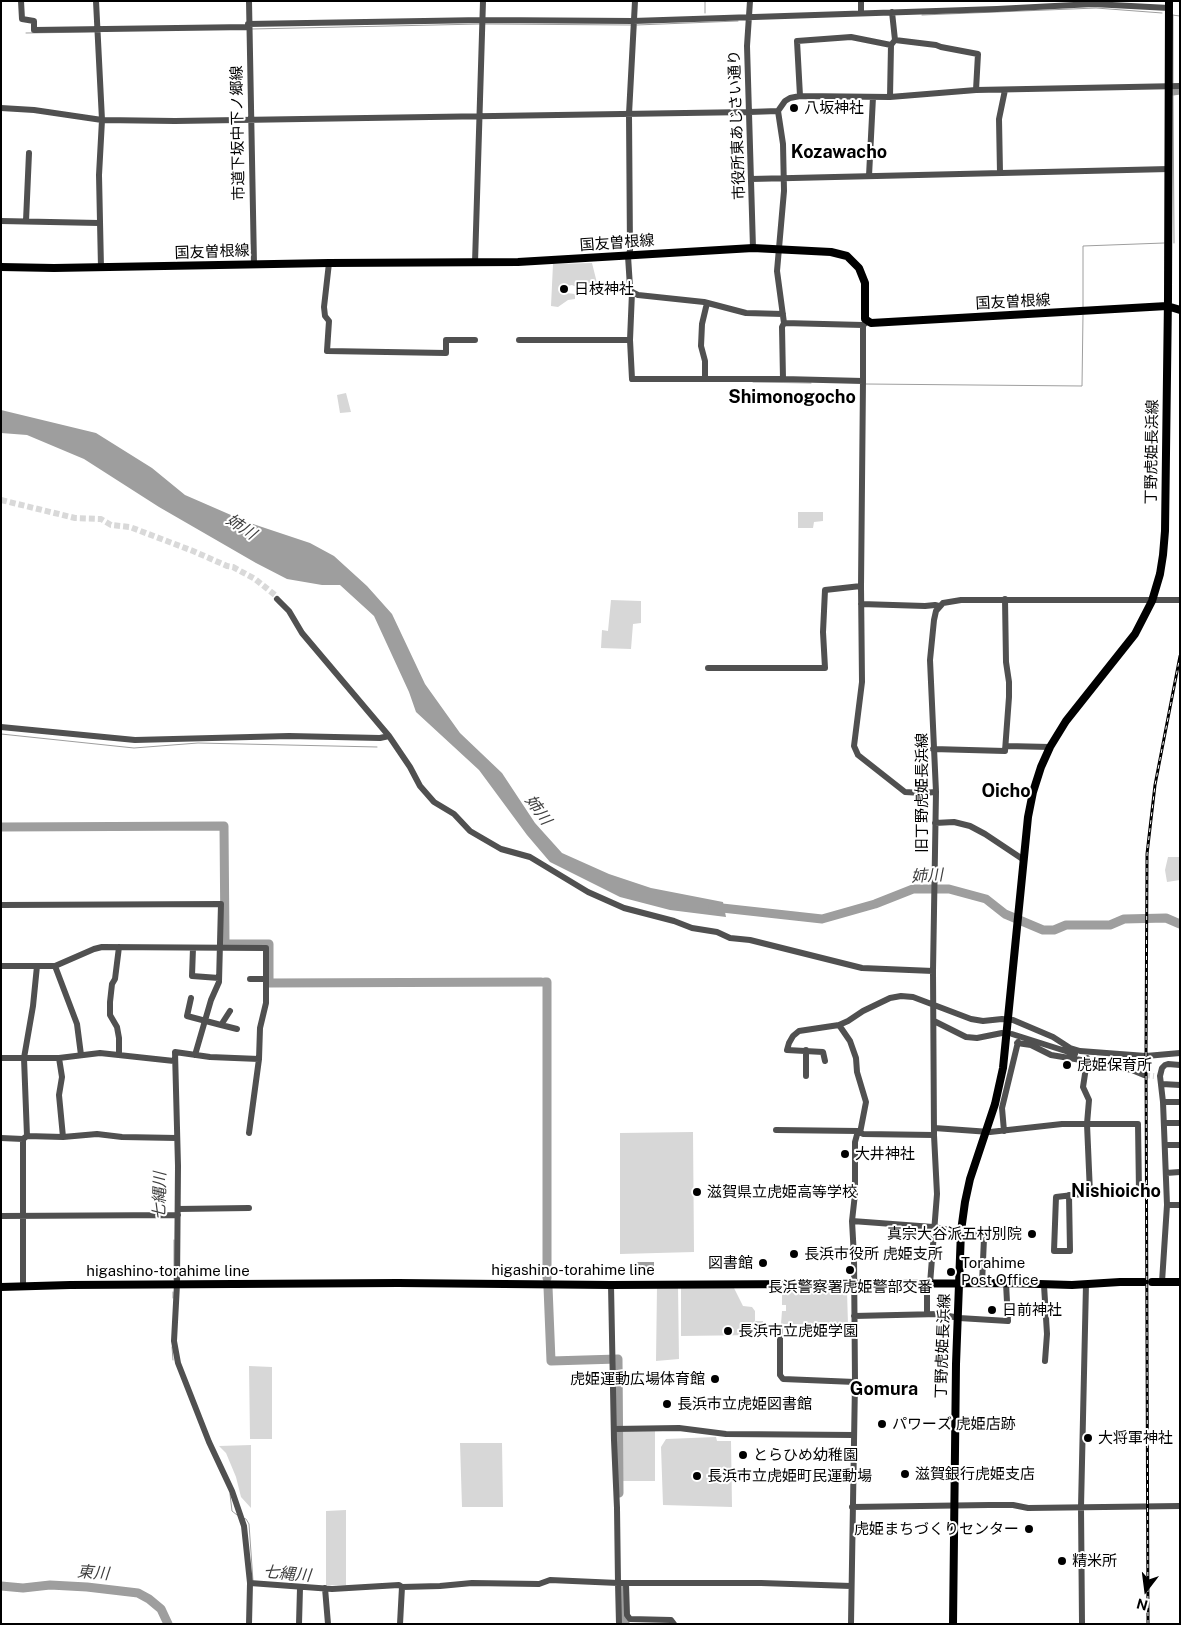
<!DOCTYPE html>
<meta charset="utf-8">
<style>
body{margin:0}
#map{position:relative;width:1181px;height:1625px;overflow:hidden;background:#fff;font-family:"Public Sans",sans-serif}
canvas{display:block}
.frame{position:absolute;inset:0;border:2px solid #000;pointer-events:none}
.north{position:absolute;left:1121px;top:1565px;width:50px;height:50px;-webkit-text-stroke:4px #fff;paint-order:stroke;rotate:195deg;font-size:14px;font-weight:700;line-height:20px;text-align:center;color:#000}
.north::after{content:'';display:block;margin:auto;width:18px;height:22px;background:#000;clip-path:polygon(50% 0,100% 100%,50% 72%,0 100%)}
</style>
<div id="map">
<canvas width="1181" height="1625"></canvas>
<div class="frame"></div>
<div class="north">N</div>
</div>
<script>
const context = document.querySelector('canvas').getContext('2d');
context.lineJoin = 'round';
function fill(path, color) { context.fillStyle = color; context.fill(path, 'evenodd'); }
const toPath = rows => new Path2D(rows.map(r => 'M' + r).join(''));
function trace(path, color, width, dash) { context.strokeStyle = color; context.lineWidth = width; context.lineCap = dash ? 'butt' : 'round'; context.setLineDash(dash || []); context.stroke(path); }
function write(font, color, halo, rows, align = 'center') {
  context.font = font + ' "Public Sans","Noto Sans JP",sans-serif'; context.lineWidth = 4; context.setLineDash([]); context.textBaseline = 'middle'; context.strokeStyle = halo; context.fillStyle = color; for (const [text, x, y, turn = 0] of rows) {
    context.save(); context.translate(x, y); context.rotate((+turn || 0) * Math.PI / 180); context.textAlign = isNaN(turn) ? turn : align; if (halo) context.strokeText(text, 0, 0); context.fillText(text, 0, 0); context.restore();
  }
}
const green = toPath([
 [592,263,597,283,595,288,592,291,585,291,572,285,567,286,562,290,566,293,575,294,575,299,568,300,558,307,551,306,553,264],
 [346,393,351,412,340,413,337,395],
 [798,512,823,512,823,521,814,522,813,528,798,528],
 [611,600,641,601,641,623,633,624,631,649,601,648,602,630,608,631],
 [1168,857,1180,857,1180,880,1167,882,1165,870],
 [693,1132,694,1252,620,1254,620,1133],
 [657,1286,678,1286,679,1359,656,1361],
 [681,1288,734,1288,743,1306,752,1307,755,1311,755,1321,763,1321,763,1327,756,1335,681,1336],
 [782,1290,847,1291,848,1325,781,1324,782,1311,786,1311,786,1305,782,1305],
 [249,1366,272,1367,272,1439,250,1439],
 [622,1431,655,1431,655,1481,621,1481],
 [716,1437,717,1441,731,1441,732,1507,663,1505,661,1447,666,1439],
 [460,1443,502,1443,503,1507,462,1507],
 [251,1445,251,1508,241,1497,236,1477,226,1453,219,1446],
 [346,1510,346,1585,326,1585,326,1511]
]);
const water = toPath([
 [1,410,96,433,152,468,185,495,247,522,310,543,334,556,367,586,392,614,425,684,460,733,502,773,535,823,562,853,609,874,651,888,723,902,726,917,670,910,620,897,550,862,527,835,479,770,416,712,409,692,374,616,340,585,322,585,287,579,256,563,159,507,84,459,27,435,1,433],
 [637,1262,654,1262,654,1273,637,1274]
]);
const stream = toPath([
 [705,13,705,1],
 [922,15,1096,8,1162,13],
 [1172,15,1180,16],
 [1173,15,1173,83],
 [485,24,631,25],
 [637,25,738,21],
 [252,29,481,24],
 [26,33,96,32],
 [1173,89,1174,243],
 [1083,307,1083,246,1164,243],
 [753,382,811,383],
 [865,384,1082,386,1083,315],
 [1,734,134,748,198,743,377,747],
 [174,1280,174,1240],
 [173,1298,173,1292],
 [172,1347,173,1360],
 [230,1494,232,1511,237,1515],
 [243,1518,246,1519,249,1524,253,1581]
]);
const river = toPath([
 [1173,91,1180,90],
 [1,827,224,826,225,944,269,944,269,983,541,982],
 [713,907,822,919,875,904,913,889,949,889,986,899,1005,914,1043,930,1054,930,1066,925,1110,925,1124,919,1166,918,1180,924],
 [545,982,547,982,547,1278],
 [548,1287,551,1361,618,1359,619,1493],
 [1,1586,23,1588,50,1585,87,1587,138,1593,149,1599,161,1609,168,1624],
 [623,1587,625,1624]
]);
const minorTunnel = toPath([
 [1,500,75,518,101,519,111,525,130,527,193,551,227,566,233,567,255,579,275,595,277,599],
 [1144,1075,1154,1076]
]);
const minor = toPath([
 [21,1,22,19,34,21,34,30,248,27],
 [96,1,102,120,99,175,101,268],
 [249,1,254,264],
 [635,1,629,114,630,251,628,256,630,287,632,292,630,340,632,379,783,379,863,381,863,325,867,322],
 [750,1,747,46,753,248],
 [861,1,861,13],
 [248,24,483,20,633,21,997,9,1093,4,1169,8],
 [895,40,936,45,941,47,978,54,976,90],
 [800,96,797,41,851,37,891,45],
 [890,97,891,45,895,40,892,12],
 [1,108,34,110,102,120,175,121,749,112,778,111,785,101,790,98,800,96,890,97,976,90,1180,86],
 [778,111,783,144,784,191,777,271,784,323,863,325],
 [1000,173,999,119,1005,90],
 [869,176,873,97],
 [751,179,1169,169],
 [1,221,99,223],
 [26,221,29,153],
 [329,263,324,307,325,316,329,321,327,351,446,353,446,340,475,340],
 [475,263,483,1],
 [632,292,638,295,704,302,746,313,783,314],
 [519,340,630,340],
 [705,379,705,361,701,346,702,324,707,303],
 [783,379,782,327,784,323],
 [863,381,861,586,862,682,854,746,858,755,905,792,922,793,936,792],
 [277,599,289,611,302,633,389,736,410,767,420,786,434,802,454,814,470,831,482,838,501,849,530,857,588,892,624,908,674,921,692,928,717,932,730,938,750,940,862,968,933,971],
 [861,604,925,606,935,605,939,606],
 [708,668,825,668,823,632,825,590,861,586],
 [1,727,135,740,289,736,380,738,389,736],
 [1006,746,1050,747],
 [933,749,1005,751,1009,697,1009,682,1006,662,1005,599],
 [935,823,954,822,970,826,985,834,1024,860],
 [1,905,221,904,219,982,211,1000,195,1055],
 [119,947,115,979,112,984,110,1002,110,1015,117,1027,119,1038,119,1055],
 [193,948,192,976,219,978],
 [1,966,55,966,94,949,102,947,266,948,266,979],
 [55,966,77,1024,81,1055],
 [250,979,266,979,266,1003,260,1028,259,1059],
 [191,998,187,1016,221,1025],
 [230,1011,221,1025,237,1029],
 [934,1021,966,1037,977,1038,1002,1033],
 [1012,1034,1075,1054],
 [806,1050,806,1076],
 [1,1058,59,1058,100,1053,174,1061],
 [59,1058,62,1077,59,1095,63,1137],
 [1087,1058,1087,1061,1132,1070,1144,1075],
 [825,1061,823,1052,787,1050,789,1043,793,1036,799,1031,839,1025],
 [1162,1084,1180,1085],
 [1163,1102,1180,1102],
 [1164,1123,1180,1123],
 [934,1128,990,1132,1062,1124,1138,1124,1139,1192,1090,1193,1087,1124,1089,1100,1083,1087,1087,1061,1051,1055,1031,1045,1017,1043],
 [776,1130,858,1131,863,1134,934,1135],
 [1004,1131,1002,1108,1018,1042],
 [249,1133,259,1059,210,1057,175,1052,178,1166,177,1284,174,1341,178,1363,209,1442,232,1491,244,1526,250,1583,249,1624],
 [860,1133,866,1102,857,1072,856,1058,850,1041,839,1025,848,1021,863,1011,890,998,901,996,913,997,971,1019,983,1021,1002,1019,1013,1020,1053,1037,1070,1048,1080,1051,1146,1056,1180,1053],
 [27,1136,24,1058,33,1006,37,966],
 [1,1138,23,1139,27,1136,63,1137,97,1134,122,1137,177,1138],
 [23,1139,23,1286],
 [1165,1145,1180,1145],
 [1166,1173,1180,1172],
 [1069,1195,1070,1251,1054,1251,1056,1197,1090,1193],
 [1167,1205,1180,1205],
 [178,1209,249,1208],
 [1,1216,178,1215],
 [852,1221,933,1227,973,1234,984,1238,982,1284],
 [1162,1282,1167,1205,1163,1102,1160,1076,1162,1068,1165,1065,1168,1064,1180,1065],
 [930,1284,937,1194,934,1135,933,971,936,792,930,660,934,620,936,611,943,603,961,600,1180,600],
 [611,1285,614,1440,617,1508,618,1583,761,1583,851,1586],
 [1044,1285,1047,1334,1045,1361],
 [927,1314,927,1284],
 [854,1316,939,1314,959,1318,1008,1321,1006,1283],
 [780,1327,780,1375,783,1379,855,1382],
 [614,1429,679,1428,726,1434,854,1435],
 [852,1507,989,1505,1013,1505,1028,1508,1180,1506],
 [250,1583,332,1589,399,1585,402,1587,440,1586,472,1583,539,1584,550,1580,618,1583,619,1624],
 [626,1584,627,1615,630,1619,671,1620,674,1624],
 [325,1588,328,1624],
 [299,1624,300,1588],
 [400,1624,402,1587],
 [851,1624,855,1382,854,1257,852,1221,855,1194,855,1142,858,1131],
 [1082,1624,1081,1507,1086,1284]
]);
const major = toPath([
 [1,267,54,268,329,263,518,262,753,248,831,252,847,256,859,268,865,283,865,319,871,323,1167,306,1180,310],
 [1152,1282,1180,1282],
 [1,1287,70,1285,398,1283,611,1285,1006,1283,1072,1285,1120,1282,1144,1282],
 [953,1624,956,1364,961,1231,965,1202,970,1179,995,1104,1003,1068,1028,817,1033,792,1041,767,1050,747,1066,721,1135,634,1152,601,1160,574,1163,555,1165,531,1168,298,1169,1]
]);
const rail = toPath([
 [1148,1624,1146,1056,1147,854,1155,785,1180,656]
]);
const markers = [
 [794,108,5,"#000"],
 [564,289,5,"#000"],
 [1067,1065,5,"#000"],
 [845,1154,5,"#000"],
 [697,1192,5,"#000"],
 [1032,1234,5,"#000"],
 [794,1254,5,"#000"],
 [763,1263,5,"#000"],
 [850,1270,5,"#000"],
 [951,1272,5,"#000"],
 [992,1310,5,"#000"],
 [728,1331,5,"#000"],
 [715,1379,5,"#000"],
 [667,1404,5,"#000"],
 [882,1424,5,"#000"],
 [1088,1438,5,"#000"],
 [743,1455,5,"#000"],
 [905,1474,5,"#000"],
 [697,1476,5,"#000"],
 [1029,1529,5,"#000"],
 [1062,1561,5,"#000"]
];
const poiNames = [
 ["八坂神社",804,108],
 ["日枝神社",574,289],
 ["虎姫保育所",1077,1065],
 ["大井神社",855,1154],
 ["滋賀県立虎姫高等学校",707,1192],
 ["真宗大谷派五村別院",1022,1234,"right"],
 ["長浜市役所 虎姫支所",804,1254],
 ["図書館",753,1263,"right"],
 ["Torahime",961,1263],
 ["Post Office",961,1280],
 ["長浜警察署虎姫警部交番",850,1287,"center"],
 ["日前神社",1002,1310],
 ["長浜市立虎姫学園",738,1331],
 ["虎姫運動広場体育館",705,1379,"right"],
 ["長浜市立虎姫図書館",677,1404],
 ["パワーズ 虎姫店跡",892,1424],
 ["大将軍神社",1098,1438],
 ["とらひめ幼稚園",753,1455],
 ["滋賀銀行虎姫支店",915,1474],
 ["長浜市立虎姫町民運動場",707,1476],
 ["虎姫まちづくりセンター",1019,1529,"right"],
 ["精米所",1072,1561]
];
const streetNames = [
 ["市役所東あじさい通り",737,125,-92],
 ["市道下坂中下ノ郷線",238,133,-91],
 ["国友曽根線",617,243,-4],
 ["国友曽根線",212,252,-2],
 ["国友曽根線",1013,302,-3],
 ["丁野虎姫長浜線",1152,452,-89],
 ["旧丁野虎姫長浜線",922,793,-90],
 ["higashino-torahime line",573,1270],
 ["higashino-torahime line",168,1271],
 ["丁野虎姫長浜線",943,1346,-88]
];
const waterNames = [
 ["姉川",241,527,34],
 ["姉川",538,810,54],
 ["姉川",927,876,-3],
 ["七縄川",160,1196,-89],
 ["東川",93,1573,4],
 ["七縄川",287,1574,5]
];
const quarterNames = [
 ["Kozawacho",839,152],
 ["Shimonogocho",792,397],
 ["Oicho",1006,791],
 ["Nishioicho",1116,1191],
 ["Gomura",884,1389]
];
fill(green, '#d7d7d7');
fill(water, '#9e9e9e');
trace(stream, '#9e9e9e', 1);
trace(river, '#9e9e9e', 9);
trace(minorTunnel, '#d9d9d9', 6, [6, 3]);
trace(minor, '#505050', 6);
trace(major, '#000', 8);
trace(rail, '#000', 3);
trace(rail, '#fff', 1, [4]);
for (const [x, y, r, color] of markers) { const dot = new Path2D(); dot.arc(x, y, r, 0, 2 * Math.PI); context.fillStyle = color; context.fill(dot); trace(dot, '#fff', 2); }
write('15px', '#000', '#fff', poiNames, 'left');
write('15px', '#000', '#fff', streetNames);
write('italic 16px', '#3f3f3f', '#fff', waterNames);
write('bold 18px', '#000', '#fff', quarterNames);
</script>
